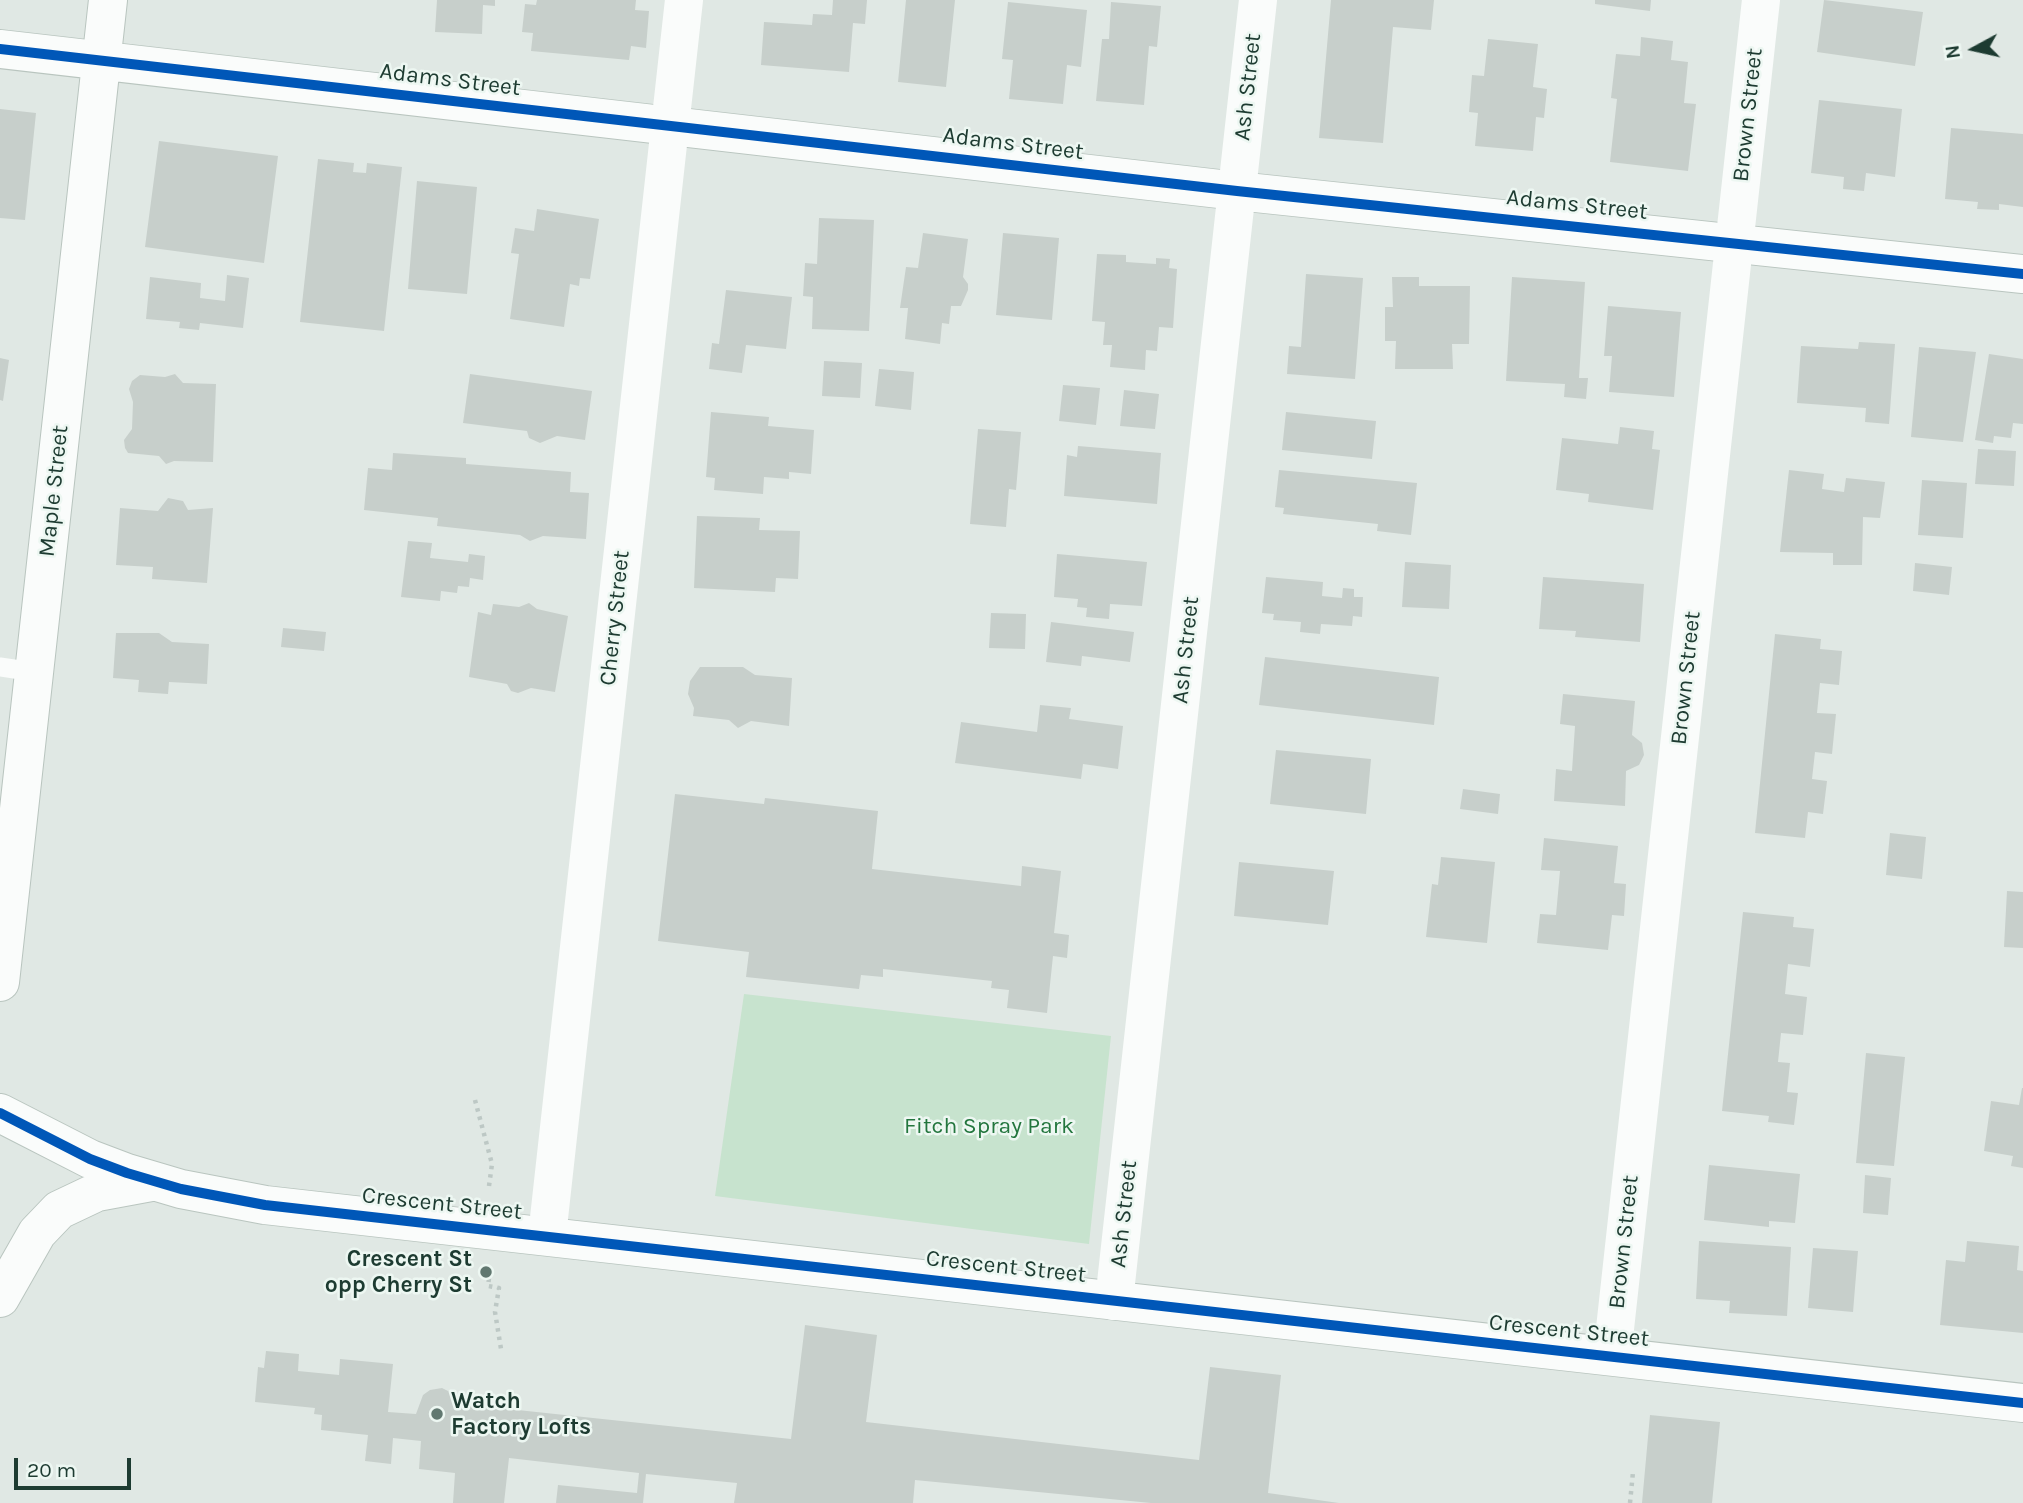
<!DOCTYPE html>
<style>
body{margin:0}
#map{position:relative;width:2023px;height:1503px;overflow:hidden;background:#e0e8e4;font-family:Karla,sans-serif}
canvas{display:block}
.north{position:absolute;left:1939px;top:14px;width:70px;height:70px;-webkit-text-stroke:5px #edf7f2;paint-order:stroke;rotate:262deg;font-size:19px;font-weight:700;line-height:28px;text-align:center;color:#1d3b31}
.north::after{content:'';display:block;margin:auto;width:24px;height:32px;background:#1d3b31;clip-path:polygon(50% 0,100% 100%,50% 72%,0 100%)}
.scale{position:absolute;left:14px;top:1458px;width:117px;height:32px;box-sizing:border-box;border:4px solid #1d3b31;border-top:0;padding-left:9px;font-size:21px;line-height:24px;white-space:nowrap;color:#1d3b31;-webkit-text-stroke:5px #edf7f2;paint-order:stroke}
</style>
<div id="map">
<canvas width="2023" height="1503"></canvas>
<div class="north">N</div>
<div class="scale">20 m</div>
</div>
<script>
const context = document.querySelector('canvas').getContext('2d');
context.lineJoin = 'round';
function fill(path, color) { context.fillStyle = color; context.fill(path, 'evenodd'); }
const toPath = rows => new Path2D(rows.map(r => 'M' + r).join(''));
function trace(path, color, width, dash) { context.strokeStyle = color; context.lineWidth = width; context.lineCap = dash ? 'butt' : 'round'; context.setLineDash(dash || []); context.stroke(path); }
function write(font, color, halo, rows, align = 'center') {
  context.font = font + ' Karla,sans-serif'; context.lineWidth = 5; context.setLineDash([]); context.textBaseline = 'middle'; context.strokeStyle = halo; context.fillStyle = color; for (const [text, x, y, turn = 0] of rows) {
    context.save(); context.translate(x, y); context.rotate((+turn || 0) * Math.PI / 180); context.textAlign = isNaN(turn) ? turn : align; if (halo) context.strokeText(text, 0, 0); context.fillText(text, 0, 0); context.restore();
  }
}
const green = toPath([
 [744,994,1111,1036,1089,1244,715,1196]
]);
const building = toPath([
 [437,0,495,0,495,6,483,5,482,34,435,32],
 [537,0,636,0,635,10,649,11,646,48,631,46,629,60,531,51,533,33,522,32,525,4,536,5],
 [833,0,867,0,865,24,853,23,849,72,761,65,764,22,812,25,813,14,832,15],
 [906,0,955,0,946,87,898,82],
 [1331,0,1434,0,1431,30,1393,27,1383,143,1319,138],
 [1595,0,1651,0,1650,11,1595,4],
 [1824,0,1923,12,1915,66,1817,52],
 [1008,2,1087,10,1081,67,1067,65,1063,104,1009,99,1013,60,1002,59],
 [1111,2,1161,6,1157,47,1149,46,1144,105,1096,101,1102,39,1109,39],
 [1641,37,1673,41,1671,60,1688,62,1684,103,1696,104,1688,171,1610,162,1617,99,1611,98,1616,54,1640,56],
 [1488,39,1538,44,1533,87,1547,89,1544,118,1536,117,1533,151,1475,146,1478,113,1469,112,1472,75,1484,76],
 [1819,100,1902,109,1895,177,1866,173,1864,191,1843,189,1844,177,1811,173],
 [0,109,36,113,25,220,0,218],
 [1951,128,2023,134,2023,207,1999,204,1999,210,1977,209,1978,202,1945,199],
 [159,141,278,156,264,263,145,247],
 [318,159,354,163,353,172,366,173,367,163,402,167,384,331,300,322],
 [417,181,477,187,467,294,408,289],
 [537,209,599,219,590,279,580,278,579,286,570,284,564,327,510,319,519,254,511,253,515,228,534,231],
 [819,218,874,220,869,331,812,329,813,297,803,296,805,263,817,264],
 [923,233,968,239,963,277,968,284,968,290,961,306,951,306,949,324,942,323,940,344,905,339,908,308,900,308,906,267,918,268],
 [1003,233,1059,238,1052,320,996,315],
 [1097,254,1126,255,1126,262,1156,264,1156,258,1170,259,1169,268,1177,269,1173,328,1159,327,1157,351,1146,350,1145,370,1110,367,1112,345,1103,345,1105,322,1092,321],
 [1306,274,1363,278,1355,379,1287,374,1289,346,1301,347],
 [227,275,249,278,243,328,200,323,199,330,179,328,180,322,146,319,150,277,201,283,200,298,225,301],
 [1392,277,1419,277,1419,286,1470,286,1469,344,1452,344,1453,369,1395,369,1396,341,1385,341,1385,307,1393,307],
 [1512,277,1585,282,1579,378,1588,378,1586,399,1564,397,1565,384,1506,381],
 [726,290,792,297,786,349,746,345,742,373,709,369,712,343,719,344],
 [1608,306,1681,312,1674,397,1609,392,1612,356,1604,356],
 [1859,342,1895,344,1889,424,1865,422,1866,408,1797,403,1801,346,1858,349],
 [1919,347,1976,352,1963,442,1911,437],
 [1989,354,2023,359,2023,424,2013,423,2011,438,1994,436,1993,443,1975,440],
 [0,358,9,360,3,401,0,400],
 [824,361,862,363,860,398,822,396],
 [879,369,914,372,911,410,875,406],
 [175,374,183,383,216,384,213,462,174,461,166,464,159,456,128,453,125,448,124,440,132,429,133,402,129,389,132,381,140,375,165,377],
 [470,374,592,391,585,440,557,436,540,443,529,438,527,431,463,423],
 [1063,385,1100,388,1096,425,1059,421],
 [1124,390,1159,394,1155,429,1120,426],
 [711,412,769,417,768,426,814,430,811,474,789,472,789,479,764,477,763,494,714,490,715,478,706,477],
 [1286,412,1376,421,1372,459,1282,450],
 [1620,427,1654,431,1652,449,1660,450,1653,510,1588,502,1589,494,1556,490,1562,438,1618,444],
 [978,429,1021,432,1016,490,1009,489,1006,527,970,524],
 [1078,446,1161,453,1157,504,1064,496,1067,455,1077,457],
 [1978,449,2016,451,2014,486,1975,484],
 [393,453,466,458,466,464,571,472,570,492,589,493,586,539,543,536,530,541,520,535,437,526,438,518,364,510,368,468,392,470],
 [1279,470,1417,483,1411,535,1377,531,1378,524,1283,514,1284,508,1275,507],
 [1789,470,1824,474,1822,489,1844,492,1846,478,1885,482,1880,518,1863,517,1862,565,1833,565,1833,553,1780,552],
 [1922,480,1967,483,1963,538,1918,535],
 [168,498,183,501,188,510,213,508,207,583,152,579,153,567,116,565,120,508,158,511],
 [697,516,760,518,759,530,800,531,798,579,776,578,775,592,694,588],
 [408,541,432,543,430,558,468,562,469,554,485,556,483,580,470,578,469,587,458,586,457,593,441,591,440,601,401,597],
 [1057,554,1147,562,1142,606,1110,604,1109,619,1086,617,1087,608,1077,607,1078,599,1054,597],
 [1405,562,1451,565,1449,609,1402,607],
 [1915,563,1952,567,1949,595,1913,591],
 [1266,577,1323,582,1322,596,1342,598,1343,588,1354,589,1354,597,1363,597,1362,617,1353,616,1352,626,1321,624,1320,634,1300,632,1301,622,1273,620,1274,614,1262,613],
 [1543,577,1644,584,1640,642,1575,637,1576,631,1539,629],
 [529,603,537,609,568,616,555,692,531,688,518,693,511,691,507,684,469,677,478,612,491,615,493,604,519,607],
 [991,613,1026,614,1025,649,989,648],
 [1051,622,1134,632,1130,662,1082,656,1081,666,1046,662],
 [283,628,326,632,324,651,281,647],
 [116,633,159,633,172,642,209,644,207,684,169,682,168,694,138,692,139,680,113,678],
 [1775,634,1821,639,1820,649,1842,651,1839,685,1820,683,1817,713,1836,714,1832,754,1815,752,1812,779,1827,781,1823,814,1808,812,1805,838,1755,833],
 [1265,657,1439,677,1434,725,1259,705],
 [700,667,743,667,755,675,792,678,789,726,751,721,738,728,729,720,693,716,694,708,688,694,690,681],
 [1563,694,1635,701,1632,735,1642,743,1644,755,1639,765,1626,771,1625,806,1554,801,1556,769,1572,771,1575,726,1560,724],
 [1040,705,1071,708,1069,719,1123,726,1118,769,1083,764,1081,779,955,763,961,722,1037,732],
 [1276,750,1371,759,1366,814,1270,804],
 [1463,789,1500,794,1498,814,1460,809],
 [675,794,764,804,765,798,878,811,872,869,1021,886,1022,866,1061,871,1054,933,1069,935,1067,958,1053,956,1047,1013,1007,1008,1009,990,991,988,992,981,883,969,883,977,861,975,859,989,746,977,749,952,658,941],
 [1890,833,1926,837,1922,879,1886,875],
 [1544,838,1618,846,1614,883,1626,884,1624,916,1612,915,1608,950,1537,943,1540,914,1556,915,1560,871,1541,870],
 [1441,857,1495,862,1487,943,1426,937,1432,884,1438,885],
 [1239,862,1334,871,1328,925,1234,916],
 [2007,891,2023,892,2023,948,2004,947],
 [1743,912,1794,917,1793,927,1814,929,1810,967,1788,964,1785,994,1807,997,1803,1035,1781,1033,1778,1062,1790,1063,1787,1092,1798,1093,1794,1125,1768,1122,1769,1116,1722,1111],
 [1866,1053,1905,1057,1894,1166,1856,1163],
 [2022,1088,2023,1088,2023,1168,2011,1166,2013,1156,1984,1151,1991,1101,2019,1105],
 [1709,1165,1800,1174,1795,1223,1769,1221,1769,1227,1704,1220],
 [1865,1175,1891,1178,1888,1215,1863,1213],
 [1699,1241,1791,1247,1787,1316,1729,1313,1730,1301,1696,1299],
 [1967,1241,2019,1246,2017,1270,2023,1271,2023,1333,1940,1325,1946,1260,1965,1262],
 [1813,1248,1858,1251,1853,1312,1808,1308],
 [805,1325,877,1335,866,1422,1199,1460,1210,1367,1281,1375,1268,1493,1339,1503,1151,1503,915,1480,913,1503,734,1503,737,1483,646,1474,643,1503,556,1503,558,1485,637,1493,639,1473,509,1458,504,1503,453,1503,455,1473,419,1469,421,1441,393,1438,391,1464,365,1461,368,1435,321,1430,322,1415,314,1414,315,1408,255,1402,258,1367,264,1368,266,1351,299,1354,298,1371,339,1375,340,1359,393,1364,388,1412,416,1414,423,1395,430,1390,442,1388,454,1394,461,1404,791,1439],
 [1650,1415,1720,1422,1712,1503,1642,1503]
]);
const path = toPath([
 [475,1100,492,1164,489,1186],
 [490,1270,488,1286,499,1288,495,1312,501,1349],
 [1630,1503,1633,1472]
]);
const lane = toPath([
 [0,667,34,672]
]);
const street = toPath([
 [547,1236,684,0],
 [1114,1301,1258,0],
 [1612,1356,1761,0]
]);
const secondary = toPath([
 [0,49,1237,191,2023,274],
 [0,982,108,0],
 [0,1113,90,1159,127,1173,181,1189,265,1205,2023,1403],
 [0,1298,37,1233,59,1210,97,1192,151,1182]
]);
const cycleway = toPath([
 [0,49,1237,191,2023,274],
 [0,1113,90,1159,127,1173,181,1189,265,1205,2023,1403]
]);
const markers = [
 [486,1272,7,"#617870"],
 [437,1414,7,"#617870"]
];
const streetNames = [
 ["Adams Street",450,80,7],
 ["Ash Street",1248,87,-84],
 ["Brown Street",1748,115,-84],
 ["Adams Street",1013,144,7],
 ["Adams Street",1577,205,6],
 ["Maple Street",54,491,-84],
 ["Cherry Street",615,618,-84],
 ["Ash Street",1186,650,-84],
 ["Brown Street",1686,678,-84],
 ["Crescent Street",442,1204,6],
 ["Ash Street",1124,1214,-84],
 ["Brown Street",1624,1242,-84],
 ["Crescent Street",1006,1267,6],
 ["Crescent Street",1569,1331,6]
];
const parkNames = [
 ["Fitch Spray Park",989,1126]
];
const poiNames = [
 ["Crescent St",472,1259],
 ["opp Cherry St",472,1285],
 ["Watch",451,1401,"left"],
 ["Factory Lofts",451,1427,"left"]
];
fill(green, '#c7e3ce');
fill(building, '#c7cfcb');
trace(secondary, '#b9c5bf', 40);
trace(path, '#bdc8c5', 4.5, [3.5, 5]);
trace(lane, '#fafcfb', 19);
trace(street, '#fafcfb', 38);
trace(secondary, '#fafcfb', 38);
trace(cycleway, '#0057b8', 10);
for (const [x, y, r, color] of markers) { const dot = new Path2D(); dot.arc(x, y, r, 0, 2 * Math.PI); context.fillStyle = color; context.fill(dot); trace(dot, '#edf7f2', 2.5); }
write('23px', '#1d3b31', '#edf7f2', streetNames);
write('23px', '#23763e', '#edf7f2', parkNames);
write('bold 23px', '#1d3b31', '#edf7f2', poiNames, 'right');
</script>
